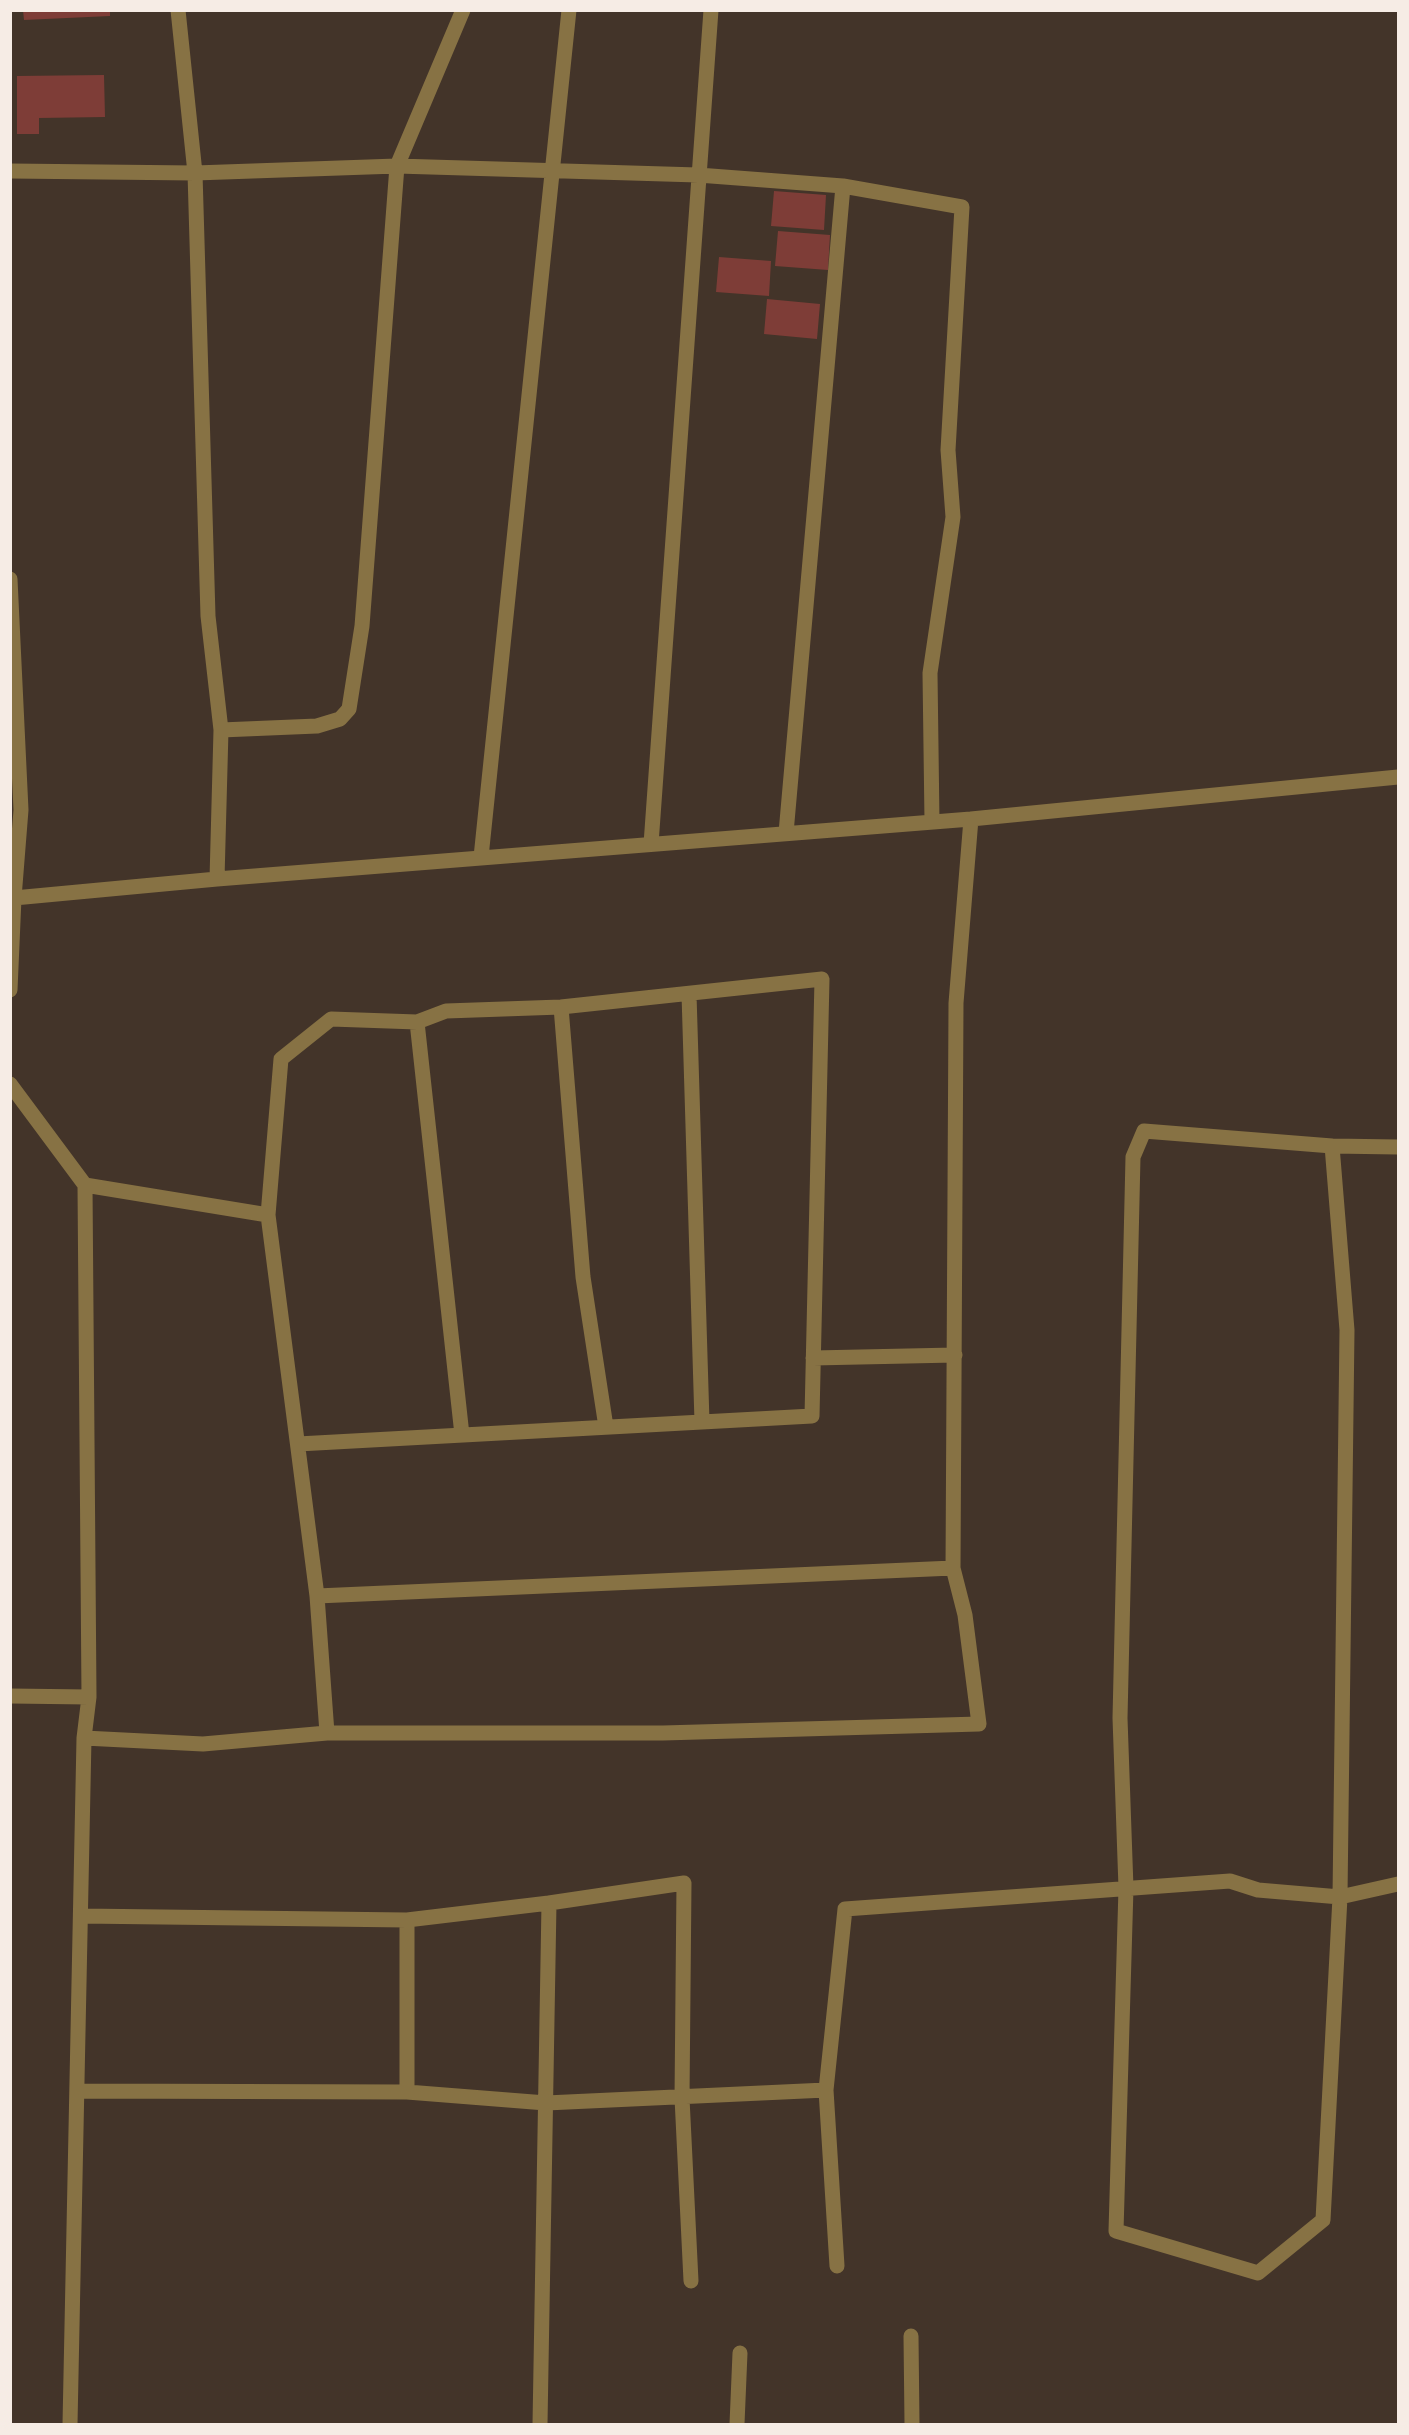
<!DOCTYPE html>
<style>
body{margin:0}
#map{position:relative;width:1409px;height:2435px;overflow:hidden;background:#433429;font-family:Poppins,sans-serif}
canvas{display:block}
.frame{position:absolute;inset:0;border:12px solid #f6ece5;pointer-events:none}
</style>
<div id="map">
<canvas width="1409" height="2435"></canvas>
<div class="frame"></div>
</div>
<script>
const context = document.querySelector('canvas').getContext('2d');
context.lineJoin = 'round';
function fill(path, color) { context.fillStyle = color; context.fill(path, 'evenodd'); }
const toPath = rows => new Path2D(rows.map(r => 'M' + r).join(''));
function trace(path, color, width, dash) { context.strokeStyle = color; context.lineWidth = width; context.lineCap = dash ? 'butt' : 'round'; context.setLineDash(dash || []); context.stroke(path); }
const building = toPath([
 [23,10,110,10,110,16,24,20],
 [104,75,105,117,39,118,39,134,17,134,17,76],
 [774,191,826,195,824,230,771,226],
 [778,231,830,235,828,270,775,266],
 [719,257,771,261,769,296,716,292],
 [767,299,820,304,817,339,764,334]
]);
const street = toPath([
 [178,10,195,173,208,616,221,730,217,879],
 [10,171,195,173,397,166,698,175,843,186,962,207,948,450,953,517,930,673,932,822],
 [10,579,21,810,14,898,10,990],
 [221,730,317,726,340,719,349,709,362,626,397,166,463,10],
 [971,819,1398,777],
 [786,833,843,186],
 [651,844,711,10],
 [481,857,569,10],
 [14,898,217,879,971,819,956,1003,953,1568,317,1596,268,1215,85,1185],
 [689,994,702,1422],
 [561,1007,583,1277,606,1427],
 [417,1022,462,1435],
 [10,1084,85,1185,89,1697,84,1738,70,2424],
 [1332,1146,1144,1131,1133,1157,1120,1718,1126,1888,1116,2231,1258,2273,1323,2220,1340,1897,1347,1330,1332,1146,1398,1147],
 [268,1215,281,1059,331,1019,417,1022,446,1011,561,1007,822,979,812,1416,298,1444],
 [813,1358,955,1355],
 [317,1596,327,1733],
 [10,1696,89,1697],
 [84,1738,203,1744,327,1733,663,1733,979,1724,965,1615,953,1568],
 [81,1916,407,1920,549,1903],
 [407,1920,407,2092],
 [826,2090,837,2266],
 [77,2091,407,2092,546,2103,826,2090,845,1909,1230,1881,1258,1890,1340,1897,1398,1884],
 [911,2336,912,2424],
 [540,2424,549,1903,684,1883,682,2098,691,2281],
 [737,2424,740,2353]
]);
fill(building, '#7e3d37');
trace(street, '#877244', 15);
</script>
